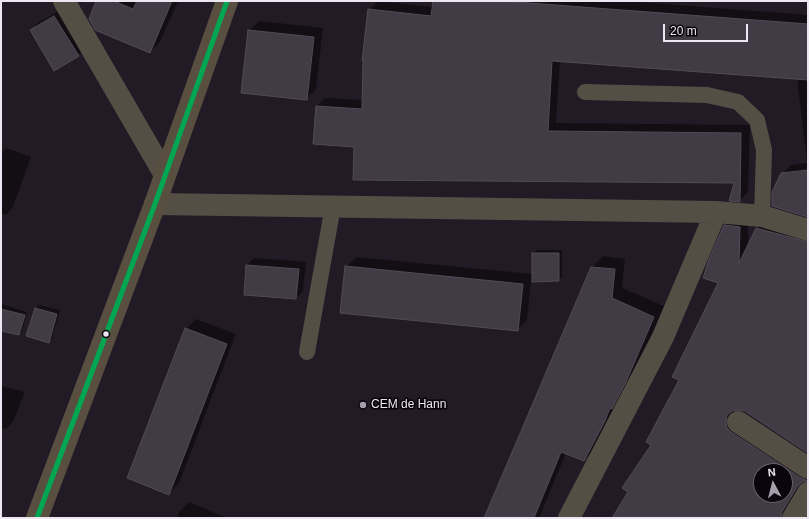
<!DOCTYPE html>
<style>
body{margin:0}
#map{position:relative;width:809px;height:519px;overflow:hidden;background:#221b26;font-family:Arial,sans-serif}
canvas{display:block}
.frame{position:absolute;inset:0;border:2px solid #ece5f2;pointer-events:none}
.north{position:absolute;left:753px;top:463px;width:40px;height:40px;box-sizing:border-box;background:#09050d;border:1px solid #645f69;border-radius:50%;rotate:353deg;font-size:11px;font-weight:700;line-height:16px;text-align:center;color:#ece5f2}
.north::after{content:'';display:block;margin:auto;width:14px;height:18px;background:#a59eab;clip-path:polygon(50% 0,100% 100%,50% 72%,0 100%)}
.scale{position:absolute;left:663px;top:24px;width:85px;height:18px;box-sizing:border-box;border:2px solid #ece5f2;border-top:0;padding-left:5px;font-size:12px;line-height:14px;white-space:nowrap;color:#ece5f2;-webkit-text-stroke:3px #09050d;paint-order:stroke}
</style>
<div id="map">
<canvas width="809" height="519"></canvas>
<div class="frame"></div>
<div class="north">N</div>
<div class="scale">20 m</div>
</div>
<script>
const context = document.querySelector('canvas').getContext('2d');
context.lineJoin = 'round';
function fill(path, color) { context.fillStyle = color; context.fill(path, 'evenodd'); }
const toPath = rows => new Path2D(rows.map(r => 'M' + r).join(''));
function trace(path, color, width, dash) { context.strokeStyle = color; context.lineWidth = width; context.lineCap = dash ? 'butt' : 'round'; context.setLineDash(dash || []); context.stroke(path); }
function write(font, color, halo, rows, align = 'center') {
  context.font = font + ' Arial,sans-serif'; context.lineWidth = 3.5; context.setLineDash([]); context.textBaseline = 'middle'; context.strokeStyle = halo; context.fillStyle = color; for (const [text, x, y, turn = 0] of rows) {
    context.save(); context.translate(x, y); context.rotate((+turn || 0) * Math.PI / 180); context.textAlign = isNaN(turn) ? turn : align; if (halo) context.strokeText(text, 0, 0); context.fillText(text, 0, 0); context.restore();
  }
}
const shadow = toPath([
 [97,1,178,1,160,42,150,52],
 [378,1,433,7,434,1,625,1,808,15,808,216,782,174,791,165,807,163,797,78,560,60,556,123,750,125,748,192,740,200,736,182,355,146,316,107,325,98,364,100,369,10],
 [739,179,741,179,741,192,739,192],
 [62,9,85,48,78,55,31,30,38,23],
 [259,21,323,28,316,89,306,99,249,31],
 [6,148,31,157,13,207,6,215,1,213,1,154],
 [734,217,748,218,748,247,756,229,765,220,808,232,808,452,745,411,735,409,734,412,808,468,808,480,803,481,791,502,793,518,613,518,629,491,652,444,681,379,720,283,725,226],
 [761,471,785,471,785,495,761,495],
 [537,250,562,250,562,277,558,280,531,281,527,320,517,330,346,267,356,257,533,274,533,254],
 [603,256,625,259,622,288,664,306,636,370,595,449,584,460,566,453,539,518,485,518,592,267],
 [254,258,306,262,303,291,296,298,245,294,247,265],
 [1,304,27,312,22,331,19,334,1,330],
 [39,305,60,310,52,338,48,342,28,336,36,308],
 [196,319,236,334,179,483,169,493,186,329],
 [1,386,25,392,13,422,6,429,1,428],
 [189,502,227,518,177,518,179,512]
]);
const building = toPath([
 [96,1,114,1,133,9,137,1,172,1,150,53,95,30,89,19,96,1],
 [433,1,503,1,808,24,808,80,552,61,548,131,741,133,740,202,729,201,734,183,353,180,354,147,313,144,316,106,362,109,363,61,362,61,368,9,431,16,433,1],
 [54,16,79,56,54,71,30,30,54,16],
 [248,30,314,37,307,100,241,93,248,30],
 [808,170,808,217,772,206,772,192,781,173,808,170],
 [724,225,740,227,739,263,756,228,808,242,808,453,745,411,738,410,732,411,727,415,726,422,727,428,731,432,801,478,808,481,802,482,797,487,782,512,781,518,612,518,628,492,622,488,651,445,646,442,679,380,672,377,718,283,703,278,709,259,724,225],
 [761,471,785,471,785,495,761,495,761,471],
 [532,253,559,253,559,281,532,282,532,253],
 [246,265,299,269,296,299,244,295,246,265],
 [345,266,523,284,518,331,340,313,345,266],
 [591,267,615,269,612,298,654,317,626,382,612,409,610,408,605,421,584,461,561,452,534,518,484,518,591,267],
 [35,308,57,314,49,343,26,336,35,308],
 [1,309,25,315,19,335,1,331,1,309],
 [185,328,227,344,169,495,127,478,185,328]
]);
const lane = toPath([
 [585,92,707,95,738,102,757,120,764,150,762,216],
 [307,352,333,206]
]);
const street = toPath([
 [64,1,165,175],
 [155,204,716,212,762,216,808,230],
 [738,422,808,468],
 [569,518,663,337,716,212],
 [793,518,808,493]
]);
const secondary = toPath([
 [37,518,155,204,227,1]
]);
const bus1 = toPath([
 [37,518,155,204,227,1]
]);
const markers = [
 [106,334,3.5,"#ece5f2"],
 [363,405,4,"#a59eab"]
];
const poiNames = [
 ["CEM de Hann",371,405]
];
fill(shadow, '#0007');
fill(building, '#403b44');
trace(building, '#514b55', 1);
trace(lane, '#554e45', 16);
trace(street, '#554e45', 22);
trace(secondary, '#584f41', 22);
trace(bus1, '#00a651', 5);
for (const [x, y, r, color] of markers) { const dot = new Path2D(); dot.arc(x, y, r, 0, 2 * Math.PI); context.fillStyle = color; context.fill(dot); trace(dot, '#09050d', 1.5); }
write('12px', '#ece5f2', '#09050d', poiNames, 'left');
</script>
